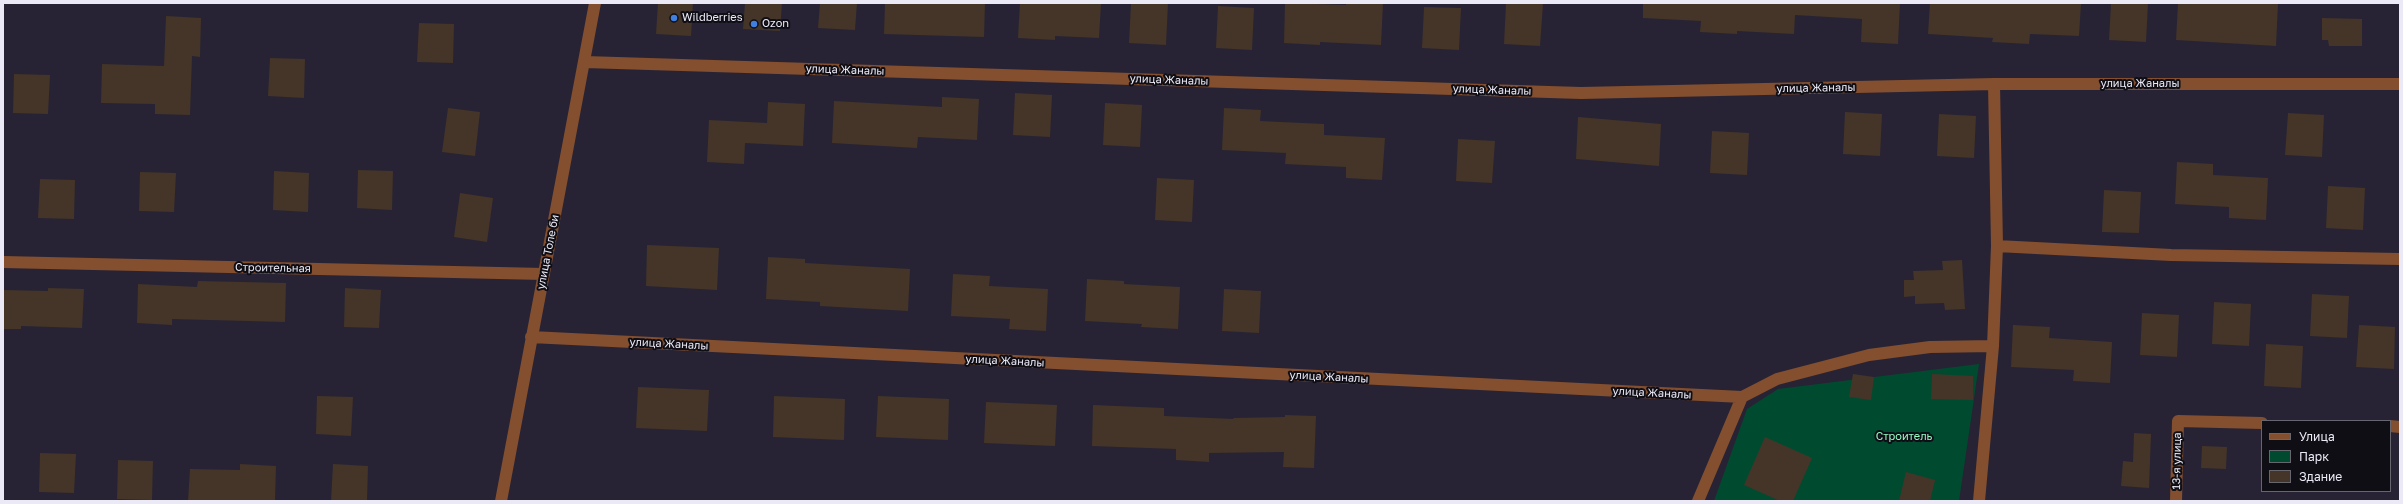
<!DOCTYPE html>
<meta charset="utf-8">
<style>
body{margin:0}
#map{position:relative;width:2403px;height:504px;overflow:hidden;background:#272334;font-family:"Golos Text",sans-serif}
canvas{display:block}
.frame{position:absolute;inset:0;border:4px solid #ebe9f5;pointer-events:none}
.legend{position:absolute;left:2261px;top:420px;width:130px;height:72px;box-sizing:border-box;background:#0f0e15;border:1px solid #67666f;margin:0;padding:5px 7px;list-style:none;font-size:12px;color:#ebe9f5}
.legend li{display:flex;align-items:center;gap:8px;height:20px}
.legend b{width:20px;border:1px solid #67666f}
</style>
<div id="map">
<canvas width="2403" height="504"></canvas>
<div class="frame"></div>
<ul class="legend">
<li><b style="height:5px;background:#834f2f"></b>Улица</li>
<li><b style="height:11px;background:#004b2f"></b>Парк</li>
<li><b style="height:11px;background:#443528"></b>Здание</li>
</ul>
</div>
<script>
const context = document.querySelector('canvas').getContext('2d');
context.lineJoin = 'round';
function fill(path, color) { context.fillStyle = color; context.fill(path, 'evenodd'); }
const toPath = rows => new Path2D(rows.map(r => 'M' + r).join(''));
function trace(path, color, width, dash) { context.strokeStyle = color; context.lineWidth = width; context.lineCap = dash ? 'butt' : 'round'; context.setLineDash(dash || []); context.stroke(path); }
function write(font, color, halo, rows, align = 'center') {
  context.font = font + ' "Golos Text",sans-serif'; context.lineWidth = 4; context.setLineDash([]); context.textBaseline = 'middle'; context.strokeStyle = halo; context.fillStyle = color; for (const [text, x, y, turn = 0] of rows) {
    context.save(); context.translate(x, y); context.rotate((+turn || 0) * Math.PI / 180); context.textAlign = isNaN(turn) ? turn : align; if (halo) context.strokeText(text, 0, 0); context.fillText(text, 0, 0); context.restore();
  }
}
const green = toPath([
 [1979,364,1959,501,1714,501,1747,409,1778,389]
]);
const building = toPath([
 [658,3,693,3,691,36,656,34],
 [745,3,782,3,780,31,743,29],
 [820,3,857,3,855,30,818,28],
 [885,3,985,3,984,37,884,34],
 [1020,3,1101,3,1099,38,1055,36,1055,40,1018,38],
 [1131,3,1168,3,1166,45,1129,43],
 [1285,3,1346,5,1346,3,1383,3,1381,45,1320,42,1320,45,1284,43],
 [1506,3,1543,4,1540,46,1504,44],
 [1643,3,1900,3,1898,44,1861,42,1862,19,1795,15,1794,34,1737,31,1737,34,1700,32,1701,21,1643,18],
 [1930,3,2081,3,2079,36,2030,34,2029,44,1992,42,1993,38,1928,34],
 [2111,3,2148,3,2146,42,2109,40],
 [2178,3,2278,4,2276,46,2176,40],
 [1218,6,1254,8,1252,50,1216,48],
 [1424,7,1461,8,1459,50,1422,48],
 [166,16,201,18,200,57,192,56,190,115,155,114,155,104,101,103,102,64,164,66],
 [2322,18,2362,19,2362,46,2329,46,2328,40,2322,40],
 [419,23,454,24,453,63,417,62],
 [270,58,305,59,304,98,268,96],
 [14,74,50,75,48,114,13,113],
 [1015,93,1052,95,1050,137,1013,135],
 [942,97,979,99,977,140,918,137,917,148,832,143,834,101,942,107],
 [768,102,805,104,803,146,745,143,744,164,707,162,709,120,767,123],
 [1105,103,1142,105,1140,147,1103,145],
 [448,108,480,112,475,156,442,152],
 [1224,108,1261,110,1260,121,1324,124,1324,135,1385,138,1382,180,1346,178,1346,167,1285,164,1286,153,1222,150],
 [1845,112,1882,114,1880,156,1843,154],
 [2288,113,2324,115,2322,157,2285,155],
 [1939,114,1976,116,1974,158,1937,156],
 [1578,117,1661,124,1659,166,1576,159],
 [1712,131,1749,133,1747,175,1710,173],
 [1458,139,1495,141,1492,183,1456,181],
 [2177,162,2213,164,2213,175,2268,178,2266,220,2229,218,2229,207,2175,204],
 [358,170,393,171,392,210,357,208],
 [274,171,309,173,308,212,273,210],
 [140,172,176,173,174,212,139,211],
 [1157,178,1194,180,1192,222,1155,220],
 [40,179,75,180,74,219,38,218],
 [2328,186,2365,188,2363,230,2326,228],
 [2104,190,2141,192,2139,233,2102,232],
 [460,193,493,198,487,242,454,237],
 [647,245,719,248,717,290,646,286],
 [768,257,805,259,805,263,910,269,908,311,820,306,820,302,766,299],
 [1962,260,1965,309,1945,310,1944,303,1915,304,1915,296,1904,297,1904,280,1914,280,1913,271,1943,270,1942,261],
 [953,274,990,276,989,286,1048,289,1046,331,1009,329,1010,319,951,316],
 [1087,279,1124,281,1124,284,1180,287,1178,329,1141,327,1142,324,1085,321],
 [198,281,286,283,285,322,172,319,172,325,137,323,138,284,197,287],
 [48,288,84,289,82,328,21,326,21,329,3,329,3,290,48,291],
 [345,288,381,290,379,328,344,327],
 [1224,289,1261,291,1259,333,1222,331],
 [2312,294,2349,296,2347,338,2310,336],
 [2214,302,2251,304,2249,346,2212,344],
 [2142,313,2179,315,2177,357,2140,355],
 [2013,325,2050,327,2049,338,2112,342,2110,383,2073,381,2074,370,2011,367],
 [2359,325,2395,327,2394,369,2356,367],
 [2266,344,2303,346,2301,388,2264,386],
 [1853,374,1874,377,1871,400,1849,397],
 [1932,374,1973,376,1973,400,1931,399],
 [638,387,709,390,707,431,636,428],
 [317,396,353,397,351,436,316,434],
 [774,396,845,399,844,440,773,437],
 [878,396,949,399,948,440,876,437],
 [986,402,1057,405,1055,446,984,443],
 [1093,405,1164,408,1164,416,1234,419,1233,418,1285,417,1285,415,1316,416,1314,468,1283,467,1284,452,1209,453,1209,462,1176,460,1176,449,1092,446],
 [2134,433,2151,434,2149,488,2121,486,2123,461,2133,462],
 [1765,437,1812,458,1793,501,1780,501,1744,485],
 [2202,446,2227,447,2226,469,2201,468],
 [40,453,76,454,74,493,39,492],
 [118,460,153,461,152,500,117,499],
 [240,464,276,466,275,501,188,501,190,469,240,470],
 [333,464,368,466,367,501,331,501],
 [1906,472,1935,480,1930,501,1899,501]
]);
const minor = toPath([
 [585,62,1581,93,1994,84,2400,84],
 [1997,246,2171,255,2400,259],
 [3,262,544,274],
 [531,337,1742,397],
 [2390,426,2400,427],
 [501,501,595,3],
 [1698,501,1742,397,1777,379,1869,355,1930,347,1993,346],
 [1979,501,1993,346,1997,246,1994,84],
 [2176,501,2178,421,2262,423]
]);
const markers = [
 [674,18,4,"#3f7fe0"],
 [754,24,4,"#3f7fe0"]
];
const poiNames = [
 ["Wildberries",682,18],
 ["Ozon",762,24]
];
const streetNames = [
 ["улица Жаналы",845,70,2],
 ["улица Жаналы",1169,80,2],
 ["улица Жаналы",2140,84],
 ["улица Жаналы",1816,88,-1],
 ["улица Жаналы",1492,90,2],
 ["улица Толе би",548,252,-79],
 ["Строительная",273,268,1],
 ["улица Жаналы",669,344,3],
 ["улица Жаналы",1005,361,3],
 ["улица Жаналы",1329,377,3],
 ["улица Жаналы",1652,393,3],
 ["13-я улица",2177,461,-89]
];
const parkNames = [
 ["Строитель",1904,437]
];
fill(green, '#004b2f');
fill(building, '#443528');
trace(minor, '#834f2f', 12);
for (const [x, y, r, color] of markers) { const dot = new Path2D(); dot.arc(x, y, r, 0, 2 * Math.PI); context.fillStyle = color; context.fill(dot); trace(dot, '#0f0e15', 1.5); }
write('11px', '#ebe9f5', '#0f0e15', poiNames, 'left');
write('11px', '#ebe9f5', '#0f0e15', streetNames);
write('11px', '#91fac5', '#0f0e15', parkNames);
</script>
